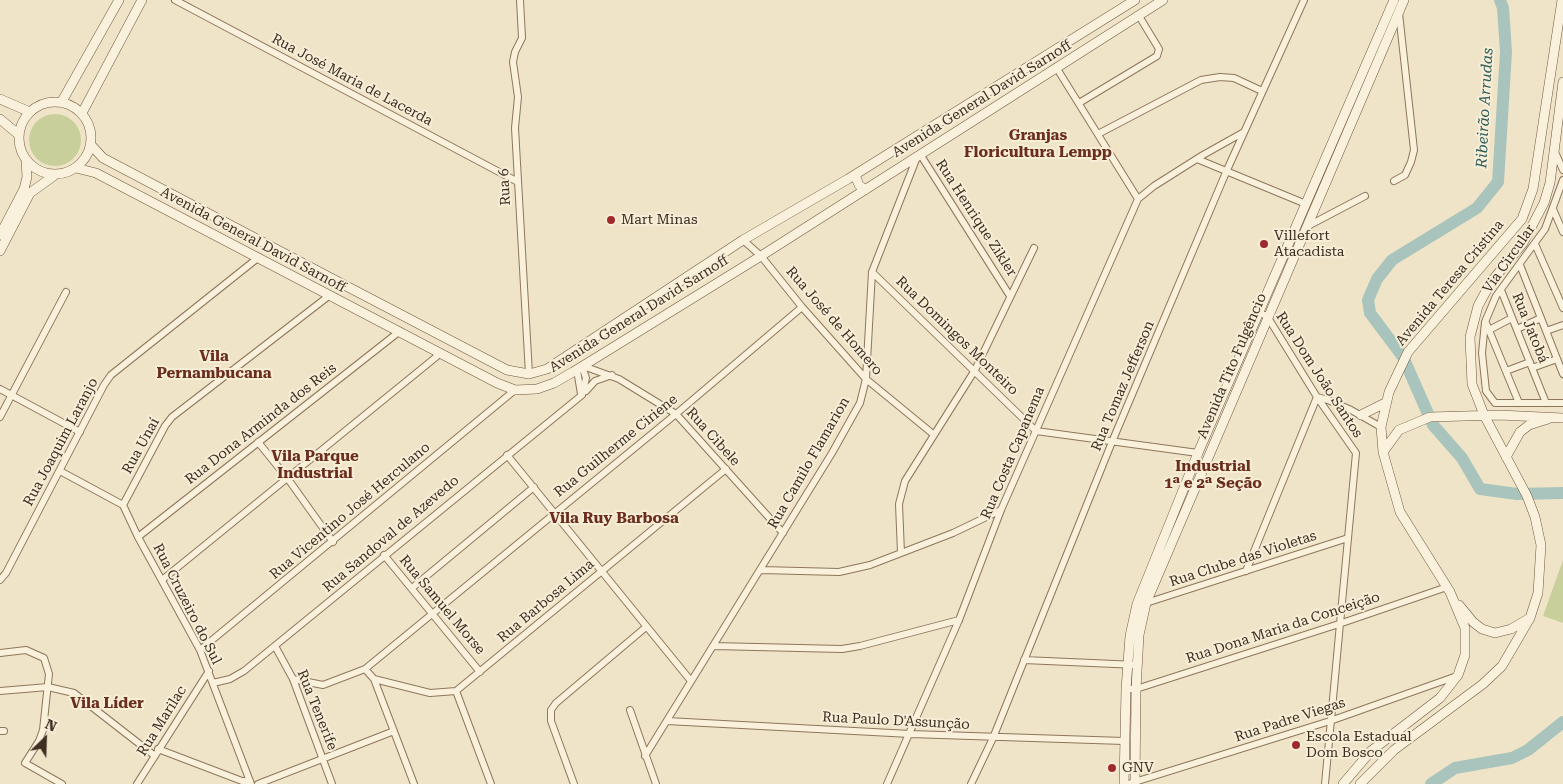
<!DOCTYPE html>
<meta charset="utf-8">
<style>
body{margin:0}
#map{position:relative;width:1563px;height:784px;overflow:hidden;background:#f0e4c8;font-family:"Roboto Serif",serif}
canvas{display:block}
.north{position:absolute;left:20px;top:714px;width:50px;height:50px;-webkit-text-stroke:4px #f7eed8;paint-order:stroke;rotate:24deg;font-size:14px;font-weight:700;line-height:20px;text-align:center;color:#3d2e20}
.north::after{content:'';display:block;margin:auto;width:18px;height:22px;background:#3d2e20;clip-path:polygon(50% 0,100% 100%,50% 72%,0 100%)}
</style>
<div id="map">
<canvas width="1563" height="784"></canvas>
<div class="north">N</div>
</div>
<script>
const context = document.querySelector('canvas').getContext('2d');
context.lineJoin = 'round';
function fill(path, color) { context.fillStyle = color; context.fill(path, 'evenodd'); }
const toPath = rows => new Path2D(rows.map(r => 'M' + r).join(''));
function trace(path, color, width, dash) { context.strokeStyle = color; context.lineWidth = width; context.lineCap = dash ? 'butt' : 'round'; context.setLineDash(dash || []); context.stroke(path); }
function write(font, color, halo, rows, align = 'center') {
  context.font = font + ' "Roboto Serif",serif'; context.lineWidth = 4; context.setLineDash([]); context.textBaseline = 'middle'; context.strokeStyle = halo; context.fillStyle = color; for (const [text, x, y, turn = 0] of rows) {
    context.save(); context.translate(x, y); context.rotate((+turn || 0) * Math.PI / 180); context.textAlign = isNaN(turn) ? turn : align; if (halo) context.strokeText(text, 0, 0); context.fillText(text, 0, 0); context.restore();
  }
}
const green = toPath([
 '29 140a26 26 0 1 1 52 0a26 26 0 1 1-52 0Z',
 [1563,560,1563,623,1543,616]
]);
const river = toPath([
 [1500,0,1503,8,1506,52,1498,182,1477,208,1392,260,1377,279,1368,300,1370,313,1403,357,1433,425,1462,458,1480,489,1517,494,1563,493],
 [1431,784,1455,768,1512,758,1528,750,1563,722]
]);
const street = toPath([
 [175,0,518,182],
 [520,0,522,38,515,52,513,62,518,97,515,128,529,374],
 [1056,67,1138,199],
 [1079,103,1157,56,1159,49,1139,16],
 [1098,134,1201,80,1220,77,1234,78,1262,91],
 [1555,152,1563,170],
 [920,154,1010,296],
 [1197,159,1306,204],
 [1563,180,1545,229,1496,296,1485,322,1482,353,1486,391,1495,403,1563,403],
 [1394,181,1405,175,1411,162,1414,150,1399,13],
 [1553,209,1563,232],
 [1306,227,1365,196],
 [743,240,761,256,802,307,866,379,933,434],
 [1535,244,1563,308],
 [1520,265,1563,374],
 [872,272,1036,431,1198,453],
 [1501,290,1546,403],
 [1259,313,1267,316,1317,397,1356,453,1325,784],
 [1486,323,1519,403],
 [1517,329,1541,318],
 [1489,330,1512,318],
 [1546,331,1563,325],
 [583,366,619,379,676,414,783,533],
 [1532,368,1557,359],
 [577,370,581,394],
 [1506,371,1530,362],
 [0,389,80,432],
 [586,391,595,381,612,375],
 [1317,397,1328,400,1351,410,1381,427],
 [0,417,66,292],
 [258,442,288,479,333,542],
 [507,455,691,681],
 [60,471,123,505,138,537,200,650,251,784],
 [123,505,165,426,172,417,330,295],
 [138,537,400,331],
 [901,553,899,504,905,481,975,370,1034,248],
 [384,555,480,672],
 [761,570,839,572,870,565,953,533,1001,510],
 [1246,571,1317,397],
 [0,580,6,573,104,385,111,375,259,257],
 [162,580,441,353],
 [412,588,534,487],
 [1146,603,1348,538],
 [275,646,293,679,332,784],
 [713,646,842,649,860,646,959,620],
 [200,650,515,390],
 [0,653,26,650,44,658,49,674,43,730,39,741,25,763,62,784],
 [1024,660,1137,665],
 [365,669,374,679,430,693,456,691,726,469],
 [293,679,323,685,365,669,676,414,802,307],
 [374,679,414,784],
 [213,683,230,679,244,671,582,395,586,378,582,366],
 [1126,689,1136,689,1339,624,1447,587],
 [0,691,48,687,74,693,155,756],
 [456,691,491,784],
 [630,710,656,784],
 [667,721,910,734,1124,741],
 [0,731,4,731],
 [158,749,242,781,250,781],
 [645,756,832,453,860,403,866,379,872,272,917,157],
 [137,784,209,671],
 [258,784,394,731],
 [574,784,551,721,551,710,556,703,646,627],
 [887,784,959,620,1001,510,1138,199,1154,186,1203,155,1244,132],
 [971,784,993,738,1112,442,1227,170,1304,0],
 [1128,784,1330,721,1457,676]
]);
const secondary = toPath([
 [0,99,30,112],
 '19 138a36 36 0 1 1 72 0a36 36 0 1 1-72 0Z',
 [61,103,119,0],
 [82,113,142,0],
 [0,119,19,135],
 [91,145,103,158,329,277,507,370,529,374,547,369,743,240,848,179,1135,0],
 [76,168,96,173,497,383,515,390,537,389,554,383,573,372,761,256,1163,0],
 [855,175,859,185,865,190],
 [0,235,24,189,27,177,26,159],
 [0,251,30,193,55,175],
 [1361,415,1385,403],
 [1383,452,1399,430,1430,417,1499,415,1563,418],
 [1506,457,1520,432,1529,425,1548,419],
 [1459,605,1473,622,1482,629,1495,633,1511,629,1530,618],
 [1124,784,1126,689,1130,636,1137,604,1198,453,1394,0],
 [1135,784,1136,689,1139,635,1146,603,1404,0],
 [1343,784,1371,751,1440,698,1458,675,1465,655,1465,628,1450,592,1400,512,1383,452,1381,427,1389,392,1408,352,1522,219,1533,189,1562,0],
 [1360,784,1394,750,1483,684,1502,666,1530,618,1538,593,1541,545,1535,517,1527,496,1484,415,1472,384,1470,337,1478,306,1491,282,1523,243,1544,203,1550,183,1563,82]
]);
const markers = [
 [611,220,5,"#9e2a2b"],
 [1264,244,5,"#9e2a2b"],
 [1296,745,5,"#9e2a2b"],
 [1112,768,5,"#9e2a2b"]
];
const streetNames = [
 ["Rua José Maria de Lacerda",352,80,28],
 ["Avenida General David Sarnoff",982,99,-32],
 ["Rua 6",505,187,-93],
 ["Rua Henrique Zikler",976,218,57],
 ["Avenida General David Sarnoff",253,240,28],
 ["Via Circular",1509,259,-55],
 ["Avenida Teresa Cristina",1450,283,-50],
 ["Avenida General David Sarnoff",639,314,-32],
 ["Rua José de Homero",834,321,49],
 ["Rua Jatobá",1530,328,68],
 ["Rua Domingos Monteiro",957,336,44],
 ["Avenida Tito Fulgêncio",1232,366,-67],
 ["Rua Dom João Santos",1319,375,57],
 ["Rua Tomaz Jefferson",1123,386,-67],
 ["Rua Dona Arminda dos Reis",261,424,-38],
 ["Rua Cibele",713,437,48],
 ["Rua Joaquim Laranjo",61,442,-62],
 ["Rua Unaí",141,446,-61],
 ["Rua Guilherme Ciriene",616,446,-39],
 ["Rua Costa Capanema",1013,453,-67],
 ["Rua Camilo Flamarion",809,463,-60],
 ["Rua Vicentino José Herculano",350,511,-40],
 ["Rua Sandoval de Azevedo",391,534,-40],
 ["Rua Clube das Violetas",1243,559,-18],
 ["Rua Barbosa Lima",546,601,-40],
 ["Rua Cruzeiro do Sul",187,604,63],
 ["Rua Samuel Morse",442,605,50],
 ["Rua Dona Maria da Conceição",1283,628,-18],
 ["Rua Tenerife",317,710,68],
 ["Rua Padre Viegas",1290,720,-18],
 ["Rua Marilac",162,721,-58],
 ["Rua Paulo D'Assunção",896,721,3]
];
const poiNames = [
 ["Mart Minas",621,220],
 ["Villefort",1274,236],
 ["Atacadista",1274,252],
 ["Escola Estadual",1306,737],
 ["Dom Bosco",1306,753],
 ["GNV",1122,768]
];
const waterNames = [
 ["Ribeirão Arrudas",1485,108,-87]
];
const neighbourhoodNames = [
 ["Granjas",1038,136],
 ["Floricultura Lempp",1038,153],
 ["Vila",214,357],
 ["Pernambucana",214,374],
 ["Vila Parque",315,457],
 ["Industrial",315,474],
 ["Industrial",1213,467],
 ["1ª e 2ª Seção",1213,484],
 ["Vila Ruy Barbosa",614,519],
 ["Vila Líder",107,704]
];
fill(green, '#c9cf9b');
trace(river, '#a9c4bc', 12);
trace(street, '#8d765c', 8);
trace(secondary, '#6f573f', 10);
trace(street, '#faf1dc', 6);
trace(secondary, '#faf1dc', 9);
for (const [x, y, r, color] of markers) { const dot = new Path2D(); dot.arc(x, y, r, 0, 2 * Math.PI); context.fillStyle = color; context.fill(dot); trace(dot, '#f7eed8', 2); }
write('14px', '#3d2e20', '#f7eed8', streetNames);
write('14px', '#3d2e20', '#f7eed8', poiNames, 'left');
write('italic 15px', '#2f5d5a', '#f7eed8', waterNames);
write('bold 15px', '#6b2e1e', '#f7eed8', neighbourhoodNames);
</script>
